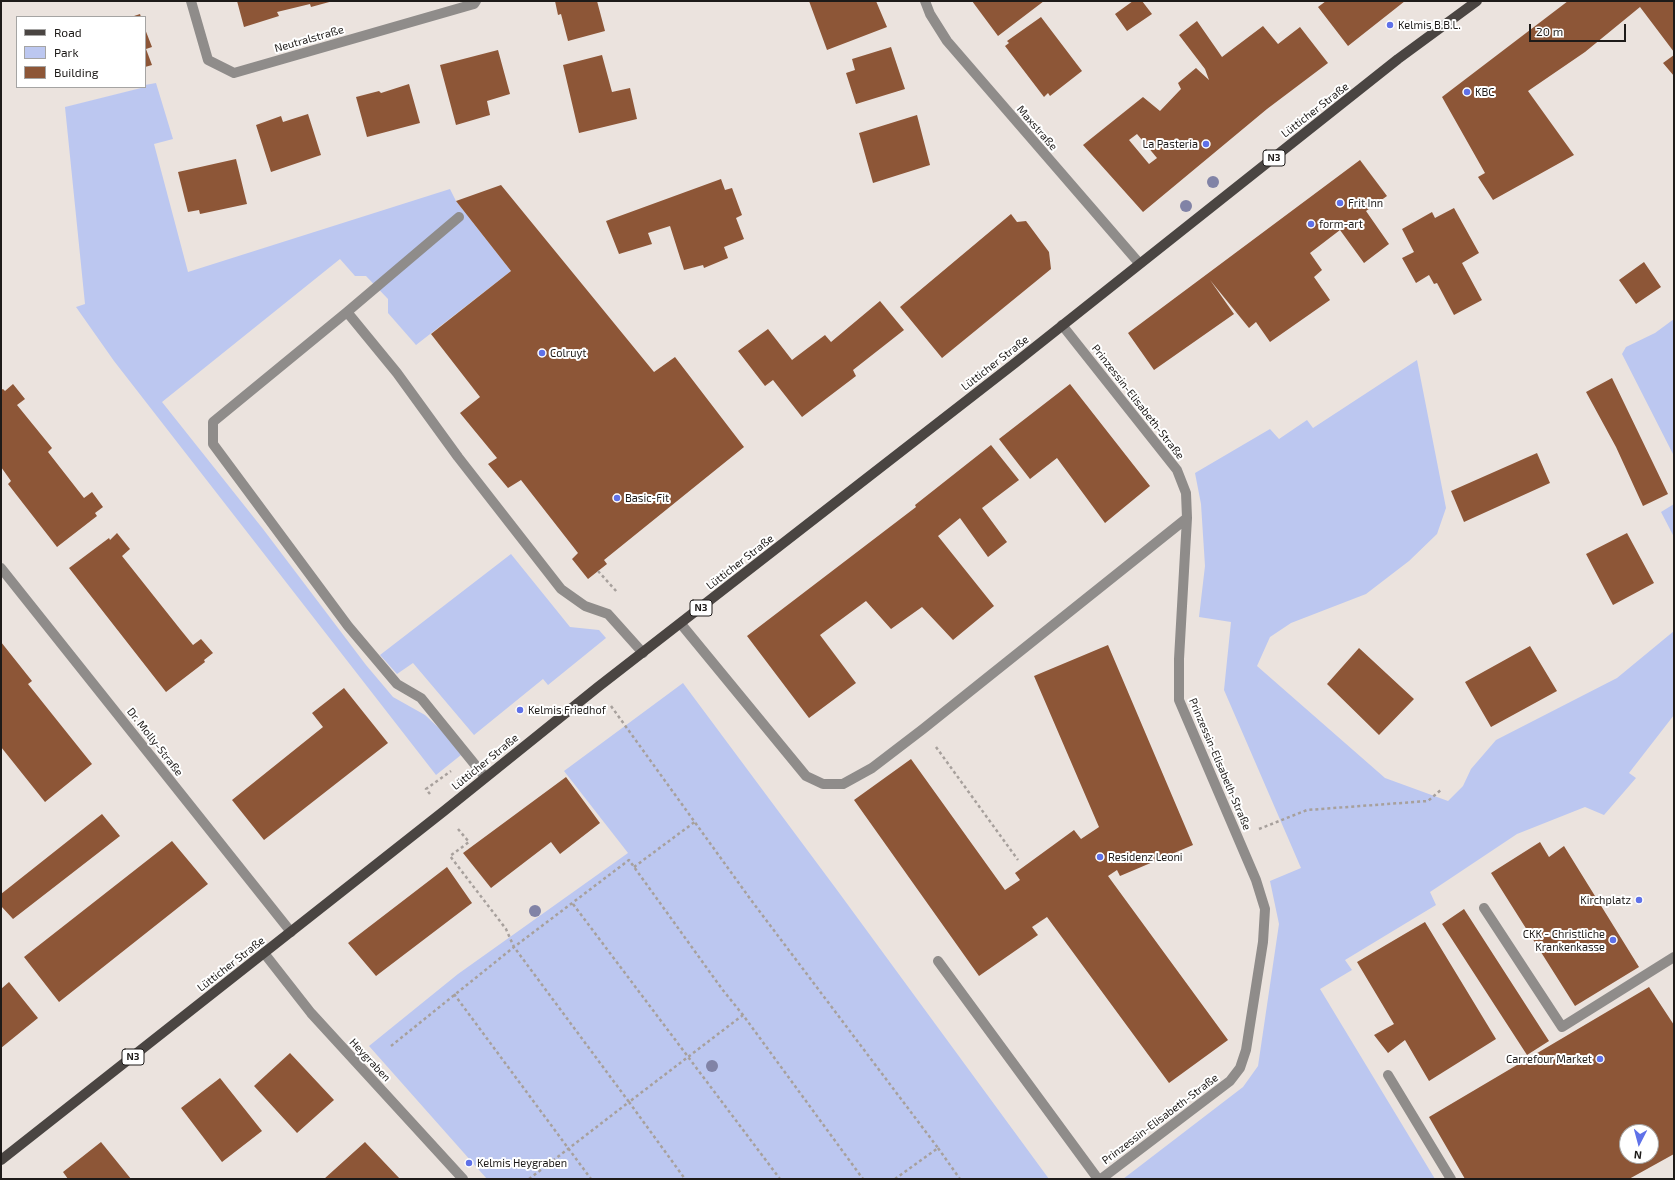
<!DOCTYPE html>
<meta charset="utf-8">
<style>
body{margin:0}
#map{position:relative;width:1675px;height:1180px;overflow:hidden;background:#ebe3de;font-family:"Exo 2",sans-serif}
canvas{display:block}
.frame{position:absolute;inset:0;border:2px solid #1e1b19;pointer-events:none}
.legend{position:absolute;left:16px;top:16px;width:130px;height:72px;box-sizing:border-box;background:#fff;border:1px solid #a5a4a3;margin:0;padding:5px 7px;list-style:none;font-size:12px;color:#1e1b19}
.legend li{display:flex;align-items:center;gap:8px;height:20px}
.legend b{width:20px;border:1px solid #a5a4a3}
.north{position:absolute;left:1619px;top:1124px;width:40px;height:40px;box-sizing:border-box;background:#fff;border:1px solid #a5a4a3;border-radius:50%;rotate:186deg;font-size:11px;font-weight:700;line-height:16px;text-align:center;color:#1e1b19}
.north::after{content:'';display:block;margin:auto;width:14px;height:18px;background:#5f71e8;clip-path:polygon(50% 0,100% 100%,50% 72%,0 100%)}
.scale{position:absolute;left:1529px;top:24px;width:97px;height:18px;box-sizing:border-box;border:2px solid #1e1b19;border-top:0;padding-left:5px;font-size:12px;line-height:14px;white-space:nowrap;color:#1e1b19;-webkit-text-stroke:3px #fff;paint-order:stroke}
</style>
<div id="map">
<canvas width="1675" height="1180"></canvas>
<div class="frame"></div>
<ul class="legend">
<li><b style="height:5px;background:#4a4542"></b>Road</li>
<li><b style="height:11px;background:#bcc7f0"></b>Park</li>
<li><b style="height:11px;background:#8d5637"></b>Building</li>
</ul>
<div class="north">N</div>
<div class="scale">20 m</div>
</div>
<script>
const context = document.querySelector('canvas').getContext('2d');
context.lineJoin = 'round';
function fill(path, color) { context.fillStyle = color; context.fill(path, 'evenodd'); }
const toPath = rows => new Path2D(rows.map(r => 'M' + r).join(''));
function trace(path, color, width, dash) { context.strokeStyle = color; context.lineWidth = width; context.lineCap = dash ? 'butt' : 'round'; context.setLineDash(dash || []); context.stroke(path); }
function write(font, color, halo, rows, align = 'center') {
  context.font = font + ' "Exo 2",sans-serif'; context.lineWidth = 4; context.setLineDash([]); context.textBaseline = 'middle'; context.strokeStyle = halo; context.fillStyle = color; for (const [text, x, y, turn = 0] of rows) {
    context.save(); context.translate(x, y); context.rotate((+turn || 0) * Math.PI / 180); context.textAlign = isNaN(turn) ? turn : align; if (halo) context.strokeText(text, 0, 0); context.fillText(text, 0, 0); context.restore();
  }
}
const green = toPath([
 [156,83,173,139,154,144,188,272,450,189,456,201,511,271,416,345,388,313,388,299,366,276,355,276,340,259,162,402,263,529,366,665,393,697,425,715,441,730,461,755,436,775,114,361,76,307,85,304,65,107,145,87,145,85],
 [1674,319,1674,456,1622,354,1626,347,1655,333],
 [1417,360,1446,508,1437,534,1409,561,1366,594,1291,623,1270,637,1257,666,1385,778,1448,801,1463,786,1471,769,1496,740,1617,678,1674,631,1674,715,1629,773,1636,778,1604,815,1585,807,1517,834,1430,892,1436,905,1345,960,1352,970,1320,989,1435,1179,1123,1179,1243,1087,1258,1066,1279,924,1270,881,1301,868,1224,690,1231,622,1199,617,1205,566,1201,504,1195,473,1270,429,1279,439,1307,420,1313,428],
 [1674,504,1674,537,1661,512],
 [511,554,570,627,599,630,606,638,548,685,543,679,474,735,413,663,397,674,380,655],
 [683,683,837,890,1049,1179,487,1179,369,1046,458,974,628,853,564,771]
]);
const building = toPath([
 [237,1,333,1,311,7,310,4,277,12,279,16,244,27],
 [555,1,597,1,605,31,568,41,561,14,558,15],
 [809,1,876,1,887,27,827,50],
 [972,1,1044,1,998,36],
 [1133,1,1142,1,1152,14,1127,31,1115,14],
 [1326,1,1405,1,1348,46,1318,7],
 [1568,1,1674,1,1674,52,1640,7,1585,52,1528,91,1574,155,1493,200,1478,177,1485,173,1442,97],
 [140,14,141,17,131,17],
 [1041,17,1082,71,1050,96,1048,93,1044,97,1005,46,1009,43,1007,41],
 [1197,21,1222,57,1263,26,1278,44,1300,27,1328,63,1267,109,1143,212,1083,145,1143,97,1160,111,1181,89,1178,83,1196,68,1209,80,1205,69,1179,35],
 [1137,134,1157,158,1149,164,1129,140],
 [145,29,152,47,146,49,152,65,145,67],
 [891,47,905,89,856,104,846,73,855,70,852,59],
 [498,50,510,94,487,101,490,115,456,125,440,65],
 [602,55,612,92,630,88,637,119,579,133,563,65],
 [1674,55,1674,76,1663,63],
 [409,84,420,123,367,137,356,97,379,91,381,93],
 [308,114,321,155,271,172,256,125,281,116,283,122],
 [917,115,930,165,873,183,859,133],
 [236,159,247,204,200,214,199,210,188,212,178,172],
 [1360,160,1387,196,1366,211,1389,244,1364,263,1340,230,1310,253,1322,270,1314,277,1330,300,1270,342,1256,322,1249,328,1210,280,1234,314,1154,370,1128,333],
 [721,179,725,190,732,188,742,215,736,218,744,239,724,247,728,258,704,268,703,265,684,270,670,226,648,233,652,244,619,254,606,221],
 [501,185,654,372,675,357,744,447,604,560,607,564,588,579,572,559,578,553,521,480,508,488,488,464,497,458,460,413,480,397,431,334,511,271,456,201],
 [1454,208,1479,253,1462,263,1482,300,1454,315,1437,283,1434,284,1429,275,1416,283,1402,258,1414,252,1402,229,1432,212,1435,218],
 [1011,214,1017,222,1026,221,1049,252,1051,269,942,358,900,307],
 [1644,262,1661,287,1636,304,1619,280],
 [880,301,904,330,853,370,856,376,802,417,773,380,765,386,738,351,768,329,792,360,825,335,831,342],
 [1612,378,1668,494,1643,506,1616,447,1586,392],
 [13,384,25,399,17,405,52,448,48,452,84,498,92,492,103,507,95,513,97,516,57,547,8,484,11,481,1,467,1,390,3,389,5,391],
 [1070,384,1150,486,1105,523,1057,458,1030,479,999,439],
 [991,445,1019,480,982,508,1007,542,988,557,960,518,938,536,994,606,953,640,922,607,891,629,866,601,820,635,856,683,809,718,747,636,916,507,915,505],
 [1537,453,1550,483,1464,522,1451,491],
 [117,533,130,549,122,556,180,629,193,645,201,639,213,653,204,660,205,662,166,692,69,568,109,538,110,540],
 [1627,533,1654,583,1613,605,1586,554],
 [1,642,32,681,28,684,92,764,45,802,1,747],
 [1108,645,1193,845,1120,876,1117,870,1108,876,1228,1040,1169,1083,1047,917,1032,927,1038,935,979,976,854,800,911,759,1005,890,1020,880,1015,873,1074,830,1081,839,1099,827,1034,676],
 [1530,646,1557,691,1491,727,1465,682],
 [1359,648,1414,699,1379,735,1327,684],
 [344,688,388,743,264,840,232,800,323,727,312,713],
 [566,777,600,823,560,854,551,842,491,888,463,853],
 [102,814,120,836,13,919,1,906,1,894],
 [172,841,208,884,59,1002,24,957],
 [1540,842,1549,857,1564,846,1639,967,1575,1006,1491,873],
 [447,867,472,903,376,976,348,943],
 [1464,909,1549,1041,1527,1055,1442,924],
 [1425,922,1496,1039,1429,1081,1405,1040,1388,1053,1374,1035,1394,1024,1357,962],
 [9,982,38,1018,1,1048,1,989],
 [1649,987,1674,1025,1674,1154,1629,1179,1465,1179,1429,1117],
 [1627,1132,1651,1132,1651,1156,1627,1156],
 [290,1053,334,1100,297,1133,254,1086],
 [220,1078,262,1131,222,1162,181,1108],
 [101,1142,131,1179,68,1179,63,1172],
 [365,1142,400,1179,324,1179]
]);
const path = toPath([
 [598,571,617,592],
 [611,706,751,900,938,1148,895,1179],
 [936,747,1018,860],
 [430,794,426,789,451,771],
 [458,829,469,842,450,856,506,929,514,947,629,1102,743,1015],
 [1259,829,1307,810,1428,801,1442,789],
 [634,867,696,821],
 [573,904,780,1179],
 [454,994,591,1179],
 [391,1046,514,947,629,860,722,989,743,1015,863,1179],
 [938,1148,960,1179],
 [529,1179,629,1102,685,1179]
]);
const minor = toPath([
 [191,1,208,60,234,73,474,4,476,1],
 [925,1,930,14,947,41,1139,263],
 [459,217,347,312,213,422,213,444,348,626,397,684,421,698,485,777],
 [347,312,397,373,458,457,561,589,585,606,608,614,643,653],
 [1062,325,1177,470,1186,493,1187,518,1179,659,1179,700,1256,880,1265,909,1263,942,1246,1050,1240,1068,1230,1081,1101,1179],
 [1,568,291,932],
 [681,624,806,776,823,784,843,784,872,768,923,729,1187,518],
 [1484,908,1562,1027,1674,957],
 [264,953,311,1013,463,1179],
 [938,961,1098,1179],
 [1388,1075,1451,1179]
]);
const major = toPath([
 [1,1160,444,811,598,687,1015,363,1398,59,1477,1]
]);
const trees = [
 [1213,182],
 [1186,206],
 [535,911],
 [712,1066]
];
const markers = [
 [1390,25,4,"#5f71e8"],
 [1467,92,4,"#5f71e8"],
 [1206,144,4,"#5f71e8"],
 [1340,203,4,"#5f71e8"],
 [1311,224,4,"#5f71e8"],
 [542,353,4,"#5f71e8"],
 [617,498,4,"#5f71e8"],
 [520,710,4,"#5f71e8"],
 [1100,857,4,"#5f71e8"],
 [1639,900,4,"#5f71e8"],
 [1613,940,4,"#5f71e8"],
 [1600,1059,4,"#5f71e8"],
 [469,1163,4,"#5f71e8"]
];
const shields = [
 [1274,158,22],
 [701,608,22],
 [133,1057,22]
];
const shieldNames = [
 ["N3",1274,158],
 ["N3",701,608],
 ["N3",133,1057]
];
const poiNames = [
 ["Kelmis B.B.L.",1398,25],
 ["KBC",1475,92],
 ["La Pasteria",1198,144,"right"],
 ["Frit Inn",1348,203],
 ["form-art",1319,224],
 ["Colruyt",550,353],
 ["Basic-Fit",625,498],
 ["Kelmis Friedhof",528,710],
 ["Residenz Leoni",1108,857],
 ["Kirchplatz",1631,900,"right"],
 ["CKK - Christliche",1605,934,"right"],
 ["Krankenkasse",1605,947,"right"],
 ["Carrefour Market",1592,1059,"right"],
 ["Kelmis Heygraben",477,1163]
];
const streetNames = [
 ["Neutralstraße",309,39,-16],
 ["Lütticher Straße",1315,110,-38],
 ["Maxstraße",1037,128,49],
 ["Lütticher Straße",995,363,-38],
 ["Prinzessin-Elisabeth-Straße",1138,402,52],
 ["Lütticher Straße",740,562,-38],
 ["Dr. Molly-Straße",155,742,52],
 ["Lütticher Straße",485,762,-39],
 ["Prinzessin-Elisabeth-Straße",1220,764,67],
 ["Lütticher Straße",231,964,-38],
 ["Heygraben",370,1060,47],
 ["Prinzessin-Elisabeth-Straße",1160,1119,-37]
];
fill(green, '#bcc7f0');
fill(building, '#8d5637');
trace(path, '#a7a09c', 2.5, [3, 3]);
trace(minor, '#8f8c8a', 10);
trace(major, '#4a4542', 10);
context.fillStyle = '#8183a6';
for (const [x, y] of trees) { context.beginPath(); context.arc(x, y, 6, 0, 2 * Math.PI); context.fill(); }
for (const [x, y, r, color] of markers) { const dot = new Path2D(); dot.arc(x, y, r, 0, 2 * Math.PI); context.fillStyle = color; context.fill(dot); trace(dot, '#fff', 1.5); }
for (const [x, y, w] of shields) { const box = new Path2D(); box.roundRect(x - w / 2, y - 8, w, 16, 3); context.fillStyle = '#fff'; context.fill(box); trace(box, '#1e1b19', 1); }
write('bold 10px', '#1e1b19', null, shieldNames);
write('11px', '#1e1b19', '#fff', poiNames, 'left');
write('11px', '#1e1b19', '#fff', streetNames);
</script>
